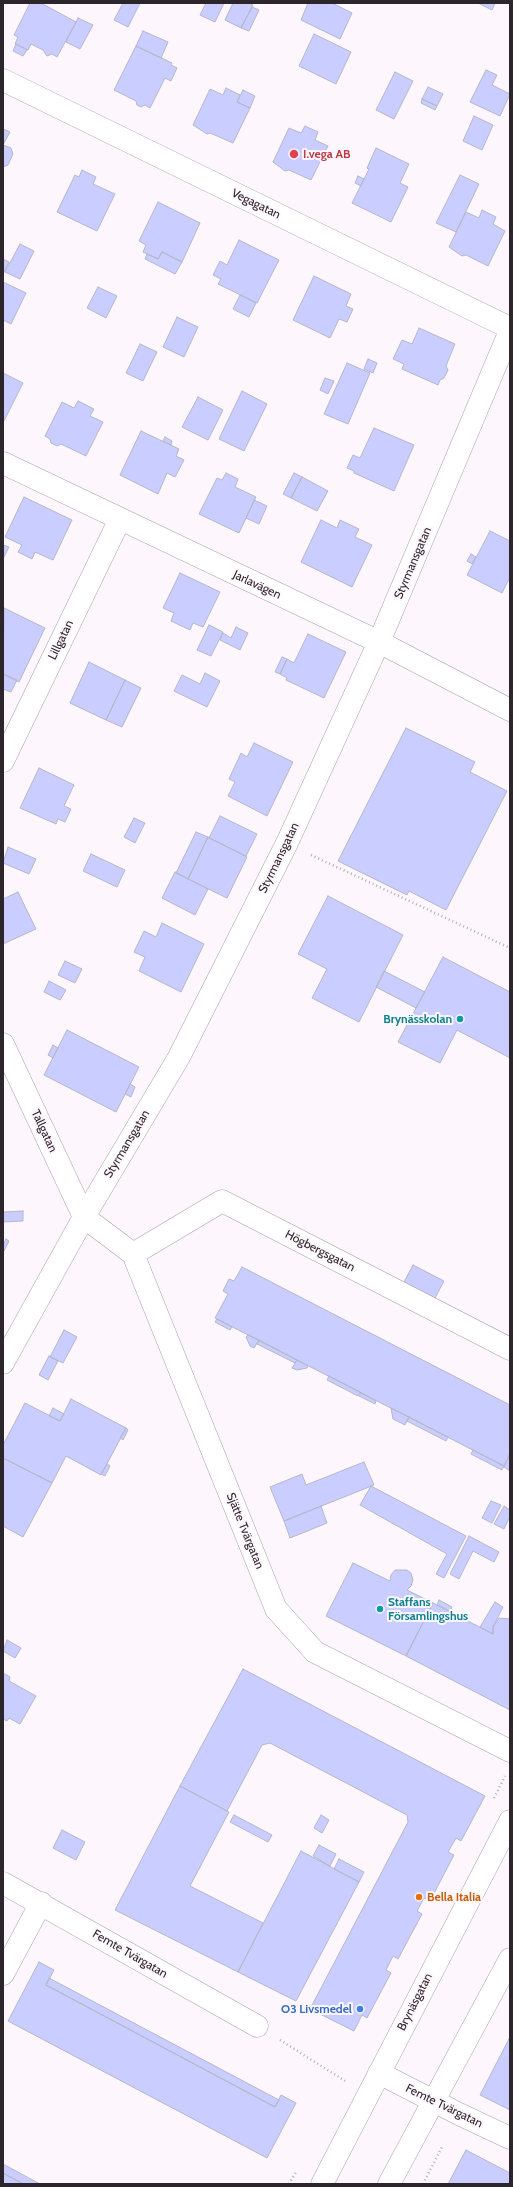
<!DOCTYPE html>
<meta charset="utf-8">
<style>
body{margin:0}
#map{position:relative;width:513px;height:2187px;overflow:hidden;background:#fdf7fd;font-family:Cabin,sans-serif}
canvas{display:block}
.frame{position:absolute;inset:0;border:4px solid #2c262c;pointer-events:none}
</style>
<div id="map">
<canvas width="513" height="2187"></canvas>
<div class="frame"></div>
</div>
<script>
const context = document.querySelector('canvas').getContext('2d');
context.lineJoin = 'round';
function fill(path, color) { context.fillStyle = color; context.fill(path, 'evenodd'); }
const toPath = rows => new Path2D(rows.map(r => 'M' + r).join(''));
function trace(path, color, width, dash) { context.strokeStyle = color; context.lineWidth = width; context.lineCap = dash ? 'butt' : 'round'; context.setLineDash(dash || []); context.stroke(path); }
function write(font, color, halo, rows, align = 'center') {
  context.font = font + ' Cabin,sans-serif'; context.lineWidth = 4; context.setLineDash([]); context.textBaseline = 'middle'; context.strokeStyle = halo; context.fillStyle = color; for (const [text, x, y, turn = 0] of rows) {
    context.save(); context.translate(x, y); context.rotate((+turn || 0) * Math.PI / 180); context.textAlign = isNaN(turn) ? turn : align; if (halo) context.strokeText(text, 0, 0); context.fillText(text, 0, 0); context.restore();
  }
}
const building = toPath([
 [30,3,41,3,76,22,57,57,52,54,47,56,43,50,31,44,28,50,15,44,18,37,14,35,30,3],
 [123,3,140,3,128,27,114,20,123,3],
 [206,3,224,3,215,22,200,15,206,3],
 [233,3,248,3,253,5,241,28,225,20,233,3],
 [308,3,332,3,352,13,340,39,301,20,308,3],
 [478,3,495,3,492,10,478,3],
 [252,7,259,10,249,31,241,28,252,7],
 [78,18,93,25,80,49,66,42,78,18],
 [143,31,168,42,161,58,136,46,143,31],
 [314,34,351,52,336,84,299,66,314,34],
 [16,44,27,50,23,56,13,51,16,44],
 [136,46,172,63,171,65,177,68,171,81,165,78,150,108,145,105,141,107,137,105,136,101,114,90,136,46],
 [486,70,497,75,492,85,510,94,500,116,470,102,486,70],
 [395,72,413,81,394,119,376,110,395,72],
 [428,87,443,94,437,106,422,99,428,87],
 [226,88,240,95,237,102,250,108,233,143,210,133,207,134,193,125,210,89,223,95,226,88],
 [243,90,255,96,250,108,237,102,243,90],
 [422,99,437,106,435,110,421,103,422,99],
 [474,116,493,125,482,150,463,141,474,116],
 [305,126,318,132,315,140,328,146,311,180,289,170,285,171,273,162,289,128,301,133,305,126],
 [3,129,10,132,3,145,11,148,13,154,8,165,3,167,3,129],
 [376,148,409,164,400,183,408,187,391,222,352,203,369,169,367,168,376,148],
 [82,170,96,177,93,184,115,194,97,231,57,212,75,175,79,177,82,170],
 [460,175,479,184,456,232,436,223,460,175],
 [358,176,364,179,361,186,355,183,358,176],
 [158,202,200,223,182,262,162,252,158,259,143,252,146,245,139,241,158,202],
 [482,210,496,217,493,224,505,231,488,266,466,255,462,256,449,247,466,212,479,218,482,210],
 [239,240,279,260,257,303,218,284,221,279,213,275,220,261,227,265,239,240],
 [20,244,34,251,20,279,5,272,20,244],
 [162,252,182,262,175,274,145,259,147,254,158,259,162,252],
 [3,259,9,262,3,274,3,259],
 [314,276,351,294,346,306,353,309,347,322,339,319,330,338,293,320,314,276],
 [3,282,26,293,11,324,3,320,3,282],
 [98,287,117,296,106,318,87,308,98,287],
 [240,295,256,303,249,317,233,309,240,295],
 [177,317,198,327,184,357,163,347,177,317],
 [419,328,455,344,446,366,448,370,444,378,440,380,438,385,402,369,404,364,393,359,402,340,412,344,419,328],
 [140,344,157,352,143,381,126,373,140,344],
 [368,359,377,363,373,373,364,369,368,359],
 [347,363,370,373,348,424,324,414,347,363],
 [3,373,23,383,4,421,3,421,3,373],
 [325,378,334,381,328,394,320,390,325,378],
 [242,391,267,404,244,451,219,439,242,391],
 [198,397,223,410,208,440,182,427,198,397],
 [78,401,94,409,90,416,103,422,86,456,61,444,57,446,51,443,50,439,45,436,62,402,74,408,78,401],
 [374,428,414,445,394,491,354,473,354,471,347,468,353,455,360,458,374,428],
 [141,431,179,449,176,456,184,460,175,477,167,473,158,494,120,475,141,431],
 [165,437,172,441,171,445,163,441,165,437],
 [226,473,238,479,235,487,256,497,239,533,199,514,217,478,222,480,226,473],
 [294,473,302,477,291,498,283,494,294,473],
 [302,477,328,491,317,511,291,498,302,477],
 [24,497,72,520,53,560,35,552,32,559,18,552,22,545,5,537,24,497],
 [254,500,267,506,259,524,246,518,254,500],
 [321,520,337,528,340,520,359,529,355,537,372,545,352,587,301,562,321,520],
 [490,531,510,541,510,577,502,593,467,575,490,531],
 [3,545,9,547,3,559,3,545],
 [471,554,476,557,472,564,467,561,471,554],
 [180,573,220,592,203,627,193,623,190,630,171,621,174,613,163,608,180,573],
 [4,608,45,628,19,682,3,674,4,608],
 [209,625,223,632,211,656,197,650,209,625],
 [236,627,248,633,240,650,220,640,223,633,231,638,236,627],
 [308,634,346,652,324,698,286,680,287,678,280,674,287,659,294,663,308,634],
 [282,657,287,659,280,674,275,672,282,657],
 [89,662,125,680,106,720,70,703,89,662],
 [205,673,220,681,207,707,174,691,182,675,200,684,205,673],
 [3,674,17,680,11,692,3,689,3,674],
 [125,680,141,688,122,727,106,720,125,680],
 [406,728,475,762,470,772,507,791,446,910,409,891,407,895,338,861,406,728],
 [254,743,293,762,267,816,228,796,235,782,229,779,241,753,247,757,254,743],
 [39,768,74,785,64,806,71,809,65,822,58,819,56,824,20,808,39,768],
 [220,816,257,834,246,856,209,838,220,816],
 [134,818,145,823,135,843,124,837,134,818],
 [196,832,208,837,188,879,176,873,196,832],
 [208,837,247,857,227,898,188,879,208,837],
 [8,847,36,859,29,874,3,863,8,847],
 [91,854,125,870,117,887,83,871,91,854],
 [175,872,208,889,195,915,162,898,175,872],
 [18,892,36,929,3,944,3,899,18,892],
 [328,896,403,935,359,1022,312,998,327,969,298,954,328,896],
 [162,923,204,944,181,992,139,971,145,957,134,952,144,931,156,937,162,923],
 [443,957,510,992,510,1058,457,1030,440,1063,398,1042,443,957],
 [65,961,82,969,75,983,58,975,65,961],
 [384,971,425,992,416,1008,376,987,384,971],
 [49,981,66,990,60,1000,44,992,49,981],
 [67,1030,139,1067,116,1112,44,1075,67,1030],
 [53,1045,58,1048,53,1058,48,1055,53,1045],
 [130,1084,135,1087,131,1097,125,1094,130,1084],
 [23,1211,23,1221,3,1222,3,1212,23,1211],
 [6,1239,9,1241,4,1251,3,1245,6,1239],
 [413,1265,444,1281,434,1300,403,1284,413,1265],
 [242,1267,510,1405,510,1454,504,1466,215,1318,228,1294,223,1291,229,1279,234,1281,242,1267],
 [217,1319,232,1327,230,1330,215,1322,217,1319],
 [64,1330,77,1337,63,1363,50,1357,64,1330],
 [248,1335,259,1340,254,1348,250,1346,246,1337,248,1335],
 [259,1340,297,1360,295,1363,257,1344,259,1340],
 [49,1356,58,1361,48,1380,39,1375,49,1356],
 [297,1360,308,1366,307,1368,297,1370,292,1368,297,1360],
 [329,1376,360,1392,358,1396,327,1380,329,1376],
 [361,1393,376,1401,375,1404,359,1396,361,1393],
 [71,1399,126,1428,101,1475,66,1456,52,1483,3,1458,3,1445,25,1403,60,1421,71,1399],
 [53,1408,64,1414,60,1421,49,1416,53,1408],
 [391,1408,409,1417,405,1425,393,1419,391,1408],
 [409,1417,448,1437,446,1441,407,1421,409,1417],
 [126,1428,128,1430,123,1440,120,1438,126,1428],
 [473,1450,504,1466,502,1470,471,1454,473,1450],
 [510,1454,510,1471,504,1467,510,1454],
 [3,1458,52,1483,23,1537,3,1526,3,1458],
 [364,1462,374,1485,284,1521,270,1487,302,1474,306,1485,364,1462],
 [107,1464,110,1466,105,1476,101,1474,107,1464],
 [371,1486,466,1536,444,1578,436,1574,447,1554,360,1505,371,1486],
 [491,1501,501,1505,492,1523,482,1518,491,1501],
 [321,1506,327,1523,290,1538,284,1521,321,1506],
 [504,1506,510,1510,510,1516,504,1529,494,1524,504,1506],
 [469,1536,499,1552,494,1562,473,1551,459,1579,450,1574,469,1536],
 [353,1563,390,1581,391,1575,395,1570,407,1570,411,1573,413,1580,411,1586,407,1590,433,1603,406,1656,326,1616,353,1563],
 [439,1600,452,1607,450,1611,437,1605,439,1600],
 [495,1602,503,1607,493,1627,493,1634,480,1627,495,1602],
 [433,1603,493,1634,493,1627,499,1618,510,1619,510,1710,406,1656,433,1603],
 [7,1640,21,1648,15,1658,3,1651,7,1640],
 [243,1669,485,1796,461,1841,456,1838,448,1852,454,1855,430,1901,424,1898,417,1911,422,1914,398,1959,393,1956,386,1970,391,1973,367,2018,362,2015,354,2031,310,2009,408,1822,407,1815,270,1743,262,1745,227,1811,180,1786,243,1669],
 [3,1673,10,1677,9,1681,36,1696,20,1724,9,1718,7,1721,3,1719,3,1673],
 [180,1786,229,1812,190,1886,263,1923,238,1972,115,1910,180,1786],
 [234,1815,272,1835,268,1842,230,1822,234,1815],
 [321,1815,329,1820,322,1833,314,1828,321,1815],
 [62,1830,85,1842,76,1860,53,1848,62,1830],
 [319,1845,336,1854,330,1866,313,1856,319,1845],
 [301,1851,359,1882,296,2001,238,1972,301,1851],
 [339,1859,364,1872,359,1882,334,1869,339,1859],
 [39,1962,54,1970,46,1985,275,2107,281,2095,296,2103,267,2158,8,2021,39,1962],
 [49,1978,279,2100,275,2107,46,1985,49,1978],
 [510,2037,510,2110,480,2095,510,2037],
 [466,2150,510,2173,510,2184,448,2184,466,2150],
 [3,2164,40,2184,23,2184,3,2173,3,2164],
 [3,2173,23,2184,3,2184,3,2173]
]);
const path = toPath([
 [311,855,510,948],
 [494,1798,505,1776],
 [280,2040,345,2081],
 [289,2184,296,2172],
 [423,2184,442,2147]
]);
const street = toPath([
 [3,80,510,328],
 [3,463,379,642,510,710],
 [3,761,120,519],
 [3,1044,84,1217,133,1254,276,1609,315,1652,510,1751],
 [133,1254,222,1201,510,1349],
 [3,1363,84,1217,179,1057,287,843,379,642,510,331],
 [3,1883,257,2026],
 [3,1974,41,1903],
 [379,2073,459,2114,510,2138]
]);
const secondary = toPath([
 [322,2184,510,1821],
 [389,2184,510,1959]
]);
const markers = [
 [294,154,5,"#e0444e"],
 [460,1019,4,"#0f9aa8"],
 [380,1609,4,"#0f9aa8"],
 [419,1897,4,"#e8710a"],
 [360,2009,4,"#3f7fe0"]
];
const healthNames = [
 ["I.vega AB",303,154]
];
const streetNames = [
 ["Vegagatan",256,204,26],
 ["Styrmansgatan",413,563,-67],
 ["Jarlavägen",257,585,25],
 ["Lillgatan",61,640,-64],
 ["Styrmansgatan",279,858,-64],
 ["Tallgatan",44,1131,65],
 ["Styrmansgatan",127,1144,-59],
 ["Högbergsgatan",320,1251,27],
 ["Sjätte Tvärgatan",245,1531,68],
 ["Femte Tvärgatan",130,1954,30],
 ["Brynäsgatan",415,2002,-63],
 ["Femte Tvärgatan",444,2106,26]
];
const cultureNames = [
 ["Brynässkolan",452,1019],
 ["Staffans",388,1602,"left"],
 ["Församlingshus",388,1616,"left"]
];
const foodNames = [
 ["Bella Italia",427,1897]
];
const shopNames = [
 ["O3 Livsmedel",352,2009]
];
fill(building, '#cacdff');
trace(building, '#b4b6c9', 1);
trace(street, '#af9fad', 23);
trace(secondary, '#af9fad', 23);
trace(path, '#b4aeb4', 2.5, [1, 3]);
trace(street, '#fff', 22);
trace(secondary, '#fff', 22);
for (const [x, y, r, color] of markers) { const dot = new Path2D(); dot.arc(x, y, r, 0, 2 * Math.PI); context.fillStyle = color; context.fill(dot); trace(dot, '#fdf7fd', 1.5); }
write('bold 12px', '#be3a42', '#fdf7fd', healthNames, 'left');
write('12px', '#2c262c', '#fdf7fd', streetNames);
write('bold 12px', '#0d838f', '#fdf7fd', cultureNames, 'right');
write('bold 12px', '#c56008', '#fdf7fd', foodNames, 'left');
write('bold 12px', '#366cbe', '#fdf7fd', shopNames, 'right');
</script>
